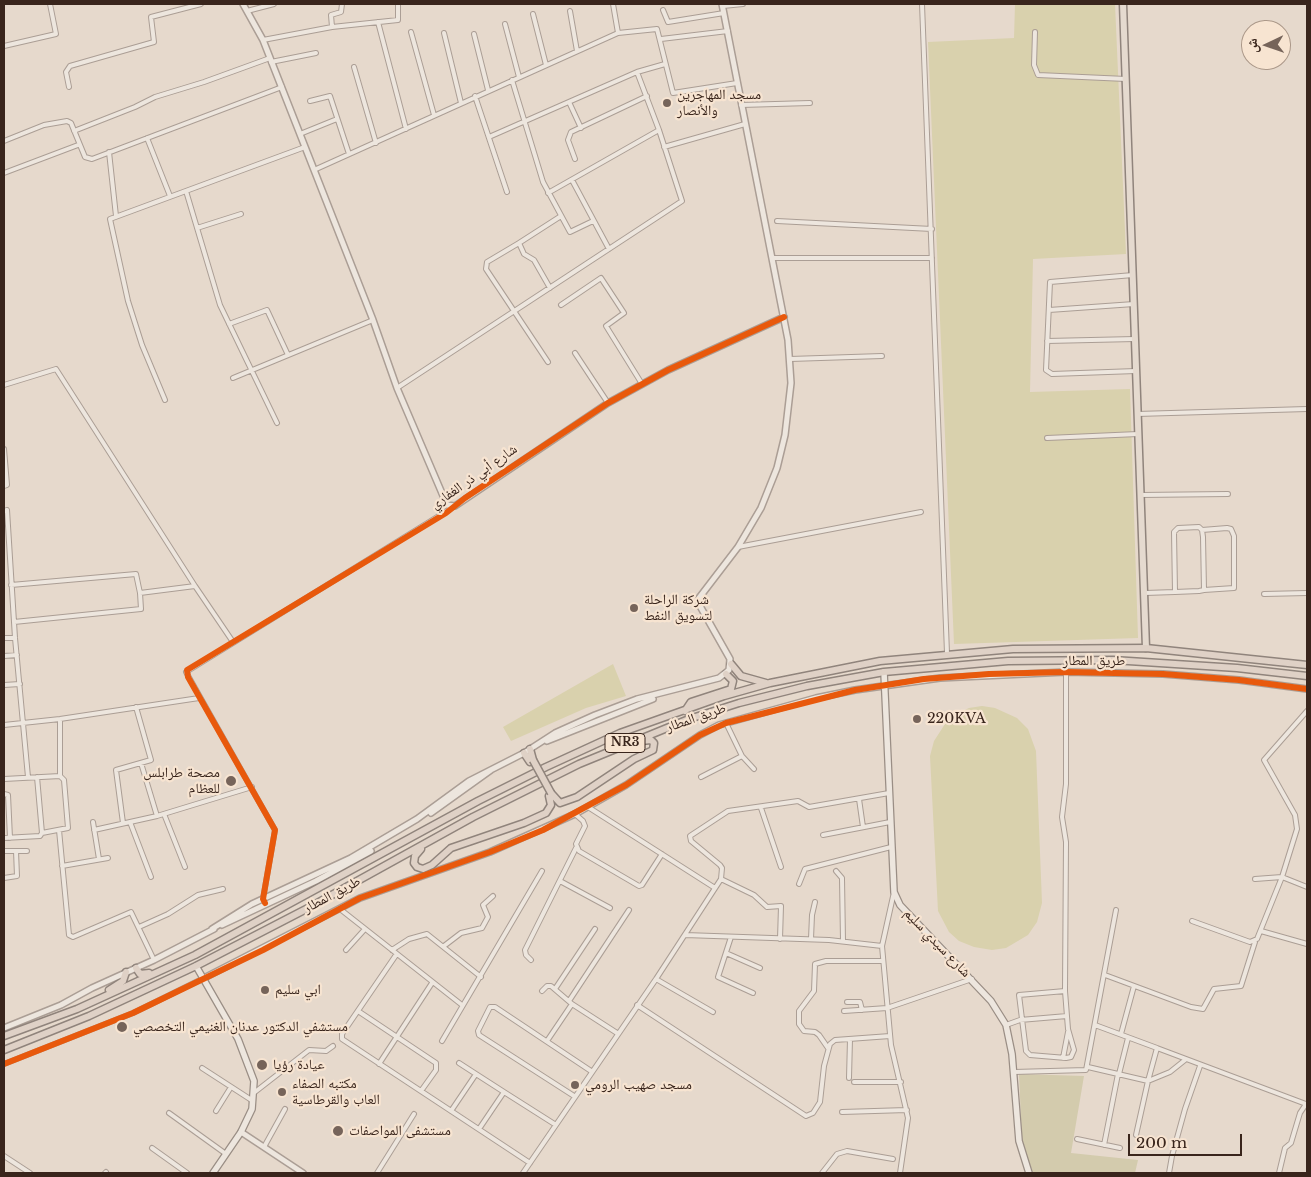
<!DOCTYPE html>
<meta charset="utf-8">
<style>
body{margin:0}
#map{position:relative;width:1311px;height:1177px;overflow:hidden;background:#e6d9cc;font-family:"Libre Baskerville","Noto Naskh Arabic",serif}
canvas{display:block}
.frame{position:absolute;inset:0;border:5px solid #39251c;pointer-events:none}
.north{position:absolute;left:1241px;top:20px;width:50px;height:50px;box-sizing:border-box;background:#f7e4d1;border:1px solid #ab9889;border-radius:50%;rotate:267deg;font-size:14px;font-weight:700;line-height:20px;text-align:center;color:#39251c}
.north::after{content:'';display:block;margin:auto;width:18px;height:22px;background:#76645a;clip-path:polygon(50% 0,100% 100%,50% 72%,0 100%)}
.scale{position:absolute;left:1128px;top:1134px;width:114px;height:22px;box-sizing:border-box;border:2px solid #39251c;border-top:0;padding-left:6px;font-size:15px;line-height:18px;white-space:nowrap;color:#39251c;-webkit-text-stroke:4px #f7e4d1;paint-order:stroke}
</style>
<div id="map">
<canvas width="1311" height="1177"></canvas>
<div class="frame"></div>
<div class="north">ش</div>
<div class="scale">200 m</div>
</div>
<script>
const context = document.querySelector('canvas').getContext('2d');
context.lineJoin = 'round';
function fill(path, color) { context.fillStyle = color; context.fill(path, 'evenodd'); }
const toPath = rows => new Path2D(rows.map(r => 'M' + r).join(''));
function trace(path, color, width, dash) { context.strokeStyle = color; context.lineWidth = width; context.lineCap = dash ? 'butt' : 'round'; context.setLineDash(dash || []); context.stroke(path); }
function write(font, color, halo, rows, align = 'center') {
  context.font = font + ' "Libre Baskerville","Noto Naskh Arabic",serif'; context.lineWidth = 4.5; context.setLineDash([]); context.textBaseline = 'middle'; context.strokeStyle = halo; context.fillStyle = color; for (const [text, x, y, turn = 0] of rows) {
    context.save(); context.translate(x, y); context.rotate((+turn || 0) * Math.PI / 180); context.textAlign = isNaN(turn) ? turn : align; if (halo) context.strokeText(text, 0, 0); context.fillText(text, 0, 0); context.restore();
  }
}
const green = toPath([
 [1015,4,1115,4,1126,254,1033,259,1030,392,1130,389,1138,638,954,644,928,42,1014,38],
 [613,664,626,696,586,708,511,741,503,727],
 [982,706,995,708,1017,718,1028,729,1036,751,1042,903,1037,922,1028,935,1006,948,992,950,974,947,959,941,949,932,938,911,930,756,934,741,945,724,954,715,969,708]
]);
const cemetery = toPath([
 [1019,1074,1084,1076,1071,1153,1138,1160,1135,1173,1033,1173,1022,1141]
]);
const minor = toPath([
 [613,4,618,33],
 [922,4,947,653],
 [723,6,743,4],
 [663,10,668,22,724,13],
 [247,11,274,4],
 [570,11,577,51],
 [533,14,546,65],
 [378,22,406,129],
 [505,24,519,77],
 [332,27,331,15,341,12,342,4],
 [411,32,434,115],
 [1035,32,1034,65,1038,75,1126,79],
 [444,33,461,103],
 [474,34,488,90],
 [661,39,728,31],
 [263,40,332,27,398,20,398,4],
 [4,46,56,34,50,4],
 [271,62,316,53],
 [354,67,376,143],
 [512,80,543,182,570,232,593,221],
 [69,87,66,72,70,66,154,42,151,17,201,4],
 [475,96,507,192],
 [310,101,330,96,349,154],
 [569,102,581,128],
 [741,105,810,103],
 [74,131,135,107,155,97,204,82,270,58],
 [300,134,337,119],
 [489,137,637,72,665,64],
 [147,138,170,196],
 [4,141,44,125,67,121,71,123,85,157,92,159,282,87],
 [664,147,745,124],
 [109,152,116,216],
 [575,159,568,140,571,132,647,96],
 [314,170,618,33,657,29,673,93,737,83],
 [4,173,78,145],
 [572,180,609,249],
 [186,191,220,305,277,423],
 [548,193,659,130],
 [777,221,932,229],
 [197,228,241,214],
 [519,243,487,262,486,269,548,362],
 [772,258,932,258],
 [1133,275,1050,282,1046,370,1052,374,1136,371],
 [550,288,534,260,524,254,519,243,561,216],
 [561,305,601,278,624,313,606,326,642,384],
 [1049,310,1134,304],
 [229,324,267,310,288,355],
 [1047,341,1135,339],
 [575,353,608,403],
 [790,359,882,356],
 [233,378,373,320],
 [4,385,56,369,195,586],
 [397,388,682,201,659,130,637,72],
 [165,400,142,345,128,301,110,219,305,147],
 [1137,414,1307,409],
 [1047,438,1138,434],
 [4,449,7,485,4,486],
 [1140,495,1228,494],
 [4,511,7,510,15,638,28,777],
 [1202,530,1227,528,1231,529,1234,536,1234,588,1204,590],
 [738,547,921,512],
 [11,585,136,574,140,593,195,586,233,642],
 [1145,593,1175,592,1199,591,1204,590,1203,537,1202,530,1199,527,1178,528,1174,532,1175,592],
 [1264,594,1307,593],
 [14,622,141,609,140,593],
 [4,638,15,638],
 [4,656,17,655],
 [4,685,20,684],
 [726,723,742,756,754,769],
 [4,725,60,719,199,698],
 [141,763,157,816],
 [37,777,42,833],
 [701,777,742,756],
 [4,779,60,776],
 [4,794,8,795,10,838],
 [859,799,863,827],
 [588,807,715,888],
 [761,808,781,867],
 [164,814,185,867],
 [575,814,583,821,585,826,576,844,579,851,639,886,642,885,662,854],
 [93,822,99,859],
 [130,822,151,877],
 [123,823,116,770,151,760,136,707],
 [59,830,69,935,73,937,131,912,154,960],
 [94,830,157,816,252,787],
 [823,835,890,822],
 [4,838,40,836,42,833,68,828,64,780,60,776,60,719],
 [4,851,27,851],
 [62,866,108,858],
 [836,871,842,878,843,941],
 [4,878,17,876,16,851],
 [721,879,754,895,767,907,781,906,780,939],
 [1255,879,1282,877,1307,887],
 [560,881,610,908],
 [799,884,805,869,891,847],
 [894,892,882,946,891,1045,908,1118,900,1173],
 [263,899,275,830,186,672,455,506],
 [340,909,462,1005],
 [1192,921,1250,942,1257,939,1282,877,1297,829,1295,815,1264,760,1307,711],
 [139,927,168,914,198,895,223,889],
 [1261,931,1307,944],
 [685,935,829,940,882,946],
 [731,937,718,977,753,993],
 [811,939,812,915,815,902],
 [444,946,461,933,482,928,488,917,483,905,493,896],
 [346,950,365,929],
 [392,950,409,939,427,934,481,977],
 [726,953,760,968],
 [396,955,342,1034,342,1039,530,1163],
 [531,960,526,955,525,950,576,848],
 [1105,975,1191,1007,1203,1009,1214,989,1241,986,1255,942],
 [656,979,713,1012],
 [555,989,595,929],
 [542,991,547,986,551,986,572,1004,617,1033],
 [1065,991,1019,995,1026,1051,1030,1055,1066,1058,1071,1057,1074,1050,1068,1029,1065,991,1066,842,1062,817,1066,784,1066,672],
 [569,1001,629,910],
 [847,1002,860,1002,862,1010],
 [637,1005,806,1116,813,1113,820,1102,824,1066,830,1044,835,1040,890,1036],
 [358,1011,436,1063,436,1070,421,1091],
 [844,1011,887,1008,972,979],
 [1006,1025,1020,1020,1067,1016],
 [1121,1034,1134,986],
 [442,1041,542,871],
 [547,1041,572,1004],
 [828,1048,819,1035,815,1032,804,1031,799,1024,799,1011,814,991,815,964,826,961,883,961],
 [1157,1048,1306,1104,1300,1113,1291,1143,1285,1148,1279,1173],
 [1063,1058,1068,1032],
 [459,1063,476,1074],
 [4,1064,133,1013,204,978],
 [379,1064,432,983],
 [1088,1067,1148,1081,1157,1048,1095,1025],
 [202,1068,253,1101],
 [1014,1072,1086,1070,1116,910],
 [1119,1074,1128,1038],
 [849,1078,850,1039],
 [854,1082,901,1082],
 [255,1092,309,1050,326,1051,333,1046],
 [574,1096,479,1035,478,1031,490,1007,495,1007,591,1071],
 [216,1111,231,1087],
 [451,1111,476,1074,504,1092],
 [842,1112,907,1110],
 [169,1113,226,1154],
 [479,1129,504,1092,556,1125],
 [1136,1135,1148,1081,1170,1072,1185,1060],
 [1077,1139,1120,1148],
 [1104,1145,1118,1074],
 [264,1147,285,1109],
 [152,1148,187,1173],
 [4,1156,30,1173],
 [105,1173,106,1172],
 [377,1173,414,1114],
 [523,1173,656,979,721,879,722,868,720,865,691,841,690,836,728,811,798,801,809,807,889,793],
 [822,1173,837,1154,847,1151,893,1159],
 [1169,1173,1172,1156,1185,1109,1200,1066]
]);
const tertiary = toPath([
 [243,4,263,40,373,320,397,388,447,505,455,506,608,403,668,370,784,317],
 [547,741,653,699],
 [431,813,491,770],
 [222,925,316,881,371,851],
 [212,929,252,904,351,858,417,819,469,781,524,753,555,733,595,715,637,699,719,678,729,670,730,659,700,606,699,598,738,547,761,508,777,468,785,435,791,383,788,340,722,4],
 [204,978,360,898,490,852,575,814,626,785,700,735,719,725,816,698,855,690,940,678,1066,672,1163,674,1239,680,1307,689],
 [4,1028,61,1005,92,988,154,960,214,929],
 [241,1132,303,1173]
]);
const secondary = toPath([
 [884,672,894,892,900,905,991,1001,1006,1025,1012,1054,1019,1141,1029,1173],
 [196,966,238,1039,254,1081,252,1109,241,1132,213,1173]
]);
const primary = toPath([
 [1123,4,1146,648]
]);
const trunk = toPath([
 [731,664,741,676,766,683],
 [685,711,691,702,731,689,733,681,726,674],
 [530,749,533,760],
 [524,753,530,762],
 [551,793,560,803,577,797,634,759,653,750,654,743,651,740,641,741],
 [421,849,415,856,414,863,417,867,423,869,432,865,451,848,524,823,546,813,551,805,549,796],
 [136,968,140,974,149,973],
 [109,990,123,981,126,972],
 [4,1036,77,1009,195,955,478,801,546,767,620,733,724,696,770,683,880,661,1013,649,1146,648,1307,665],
 [4,1050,89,1016,196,966,312,906,473,817,579,764,689,719,739,703,807,686,884,672,1008,661,1113,660,1237,668,1307,676]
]);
const trunkBridge = toPath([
 [533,760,551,793]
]);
const cycleway = toPath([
 [265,903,263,899,275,830,188,677,187,670,446,513,465,498,608,403,668,370,784,317],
 [4,1064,133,1013,263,950,360,898,490,852,543,830,626,785,700,735,726,723,855,690,924,679,989,674,1066,672,1163,674,1239,680,1307,689]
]);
const markers = [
 [667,103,5,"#76645a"],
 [634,608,5,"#76645a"],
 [917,719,5,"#76645a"],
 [231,781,6,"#76645a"],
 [265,990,5,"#76645a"],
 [122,1027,6,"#76645a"],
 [262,1065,6,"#76645a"],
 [575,1085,5,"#76645a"],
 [282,1092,5,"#76645a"],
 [338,1131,6,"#76645a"]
];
const shields = [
 [625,743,40]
];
const shieldNames = [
 ["NR3",625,743]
];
const poiNames = [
 ["مسجد المهاجرين",677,95],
 ["والأنصار",677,111],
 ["شركة الراحلة",644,600],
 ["لتسويق النفط",644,616],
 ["220KVA",927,719],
 ["مصحة طرابلس",220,773,"right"],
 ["للعظام",220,789,"right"],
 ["ابي سليم",275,990],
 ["مستشفي الدكتور عدنان الغنيمي التخصصي",133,1027],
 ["عيادة رؤيا",273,1065],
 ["مكتبه الصفاء",292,1084],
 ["العاب والقرطاسية",292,1100],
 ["مسجد صهيب الرومي",585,1085],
 ["مستشفى المواصفات",349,1131]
];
const streetNames = [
 ["شارع أبي ذر الغفاري",474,477,-35],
 ["طريق المطار",1094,661],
 ["طريق المطار",696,718,-19],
 ["طريق المطار",332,895,-28],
 ["شارع سيدي سليم",937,943,46]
];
fill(green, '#d9d1ad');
fill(cemetery, '#d3cbad');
trace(minor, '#ab9e95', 6);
trace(tertiary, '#ab9e95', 8);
trace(secondary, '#9a8e85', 8);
trace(primary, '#90847c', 9);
trace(trunk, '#90847c', 9);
trace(minor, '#ede6de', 4);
trace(tertiary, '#ede6de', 5);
trace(secondary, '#ede6de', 5.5);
trace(primary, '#e5dacf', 6);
trace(trunk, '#dfd1c6', 6);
trace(trunkBridge, '#90847c', 9, []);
trace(trunkBridge, '#dfd1c6', 6);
trace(cycleway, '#e8590c', 6);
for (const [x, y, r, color] of markers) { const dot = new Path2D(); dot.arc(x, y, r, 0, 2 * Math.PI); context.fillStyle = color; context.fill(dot); trace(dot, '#f7e4d1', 2); }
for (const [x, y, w] of shields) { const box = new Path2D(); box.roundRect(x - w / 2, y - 9.5, w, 19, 4); context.fillStyle = '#f7e4d1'; context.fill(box); trace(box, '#39251c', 1); }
write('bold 12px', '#39251c', null, shieldNames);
write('14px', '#39251c', '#f7e4d1', poiNames, 'left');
write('14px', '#39251c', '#f7e4d1', streetNames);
</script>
